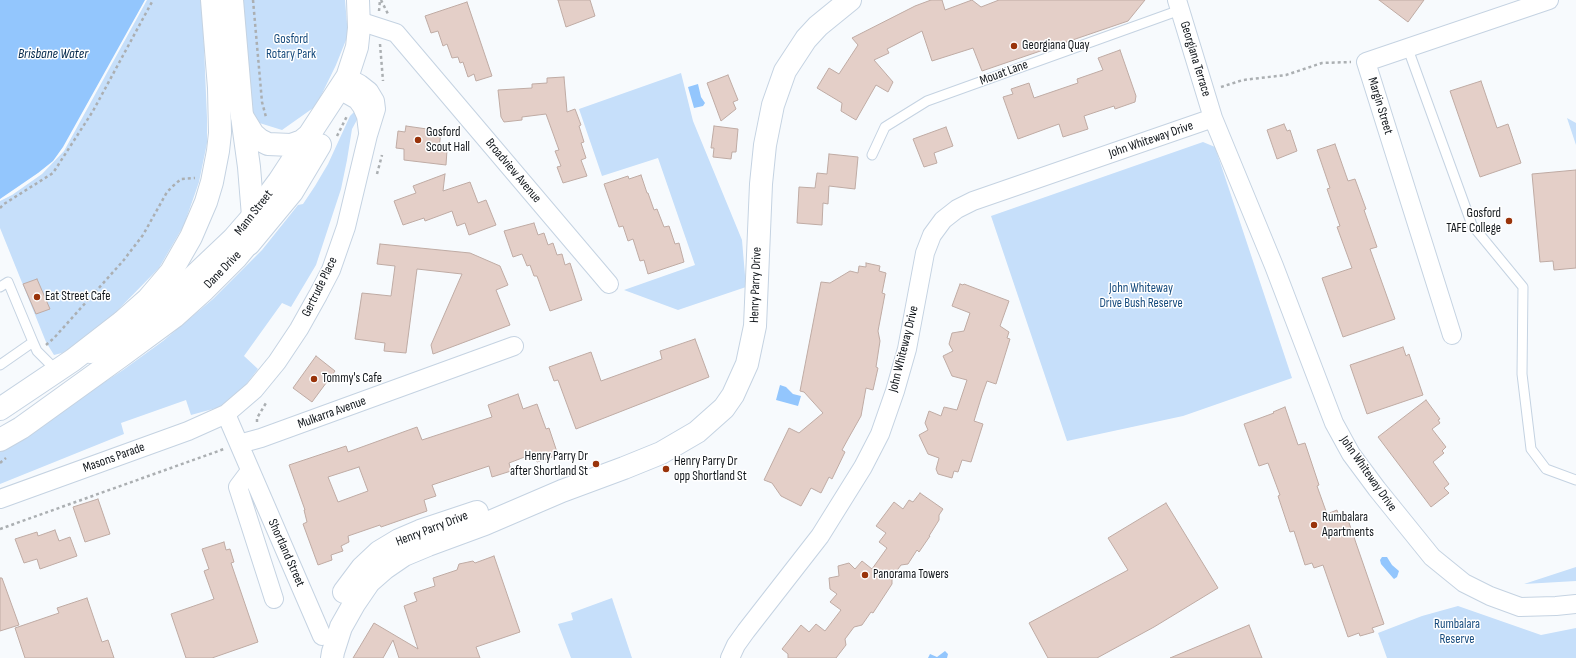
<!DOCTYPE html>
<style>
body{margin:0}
canvas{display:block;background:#f7fafd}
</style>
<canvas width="1576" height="658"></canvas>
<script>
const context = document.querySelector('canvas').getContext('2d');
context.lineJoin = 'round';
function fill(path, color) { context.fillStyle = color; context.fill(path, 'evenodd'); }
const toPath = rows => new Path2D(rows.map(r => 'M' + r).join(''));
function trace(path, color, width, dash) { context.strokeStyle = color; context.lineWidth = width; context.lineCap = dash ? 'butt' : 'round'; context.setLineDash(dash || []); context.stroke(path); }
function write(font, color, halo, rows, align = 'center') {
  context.font = font + ' "Sofia Sans Condensed",sans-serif'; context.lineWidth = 3; context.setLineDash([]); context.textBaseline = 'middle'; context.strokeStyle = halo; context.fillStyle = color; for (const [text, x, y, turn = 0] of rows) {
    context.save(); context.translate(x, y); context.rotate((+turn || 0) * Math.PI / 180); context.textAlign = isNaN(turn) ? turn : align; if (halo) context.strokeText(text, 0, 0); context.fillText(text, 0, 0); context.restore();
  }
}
const green = toPath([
 [147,0,202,0,207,118,207,143,199,182,184,225,159,268,109,319,78,344,62,353,54,355,46,342,0,228,0,201,12,195,42,174,64,151],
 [240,0,345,0,348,35,336,65,316,106,282,130,253,121],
 [681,73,693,121,742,240,746,287,678,310,624,290,695,265,658,158,602,176,579,109],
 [354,112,357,112,358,118,352,129,347,160,341,189,316,265,291,307,282,303,244,356,258,369,231,404,191,415,186,400,121,423,124,434,0,484,0,450,123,370,163,341,213,299,262,250,298,205,303,204,315,186,328,164,350,116],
 [1567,118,1576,123,1576,145],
 [1203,142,1215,147,1292,378,1183,416,1067,441,991,216],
 [1576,567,1576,581,1524,584],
 [612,598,632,658,571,658,558,624,573,620,571,613],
 [1458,606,1541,635,1576,628,1576,658,1387,658,1378,633,1422,616]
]);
const water = toPath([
 [0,0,145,0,63,147,53,161,38,173,0,199],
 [698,84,701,97,705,103,703,106,694,108,688,87],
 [780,385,786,387,793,394,801,396,798,406,776,400],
 [1382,557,1387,557,1392,565,1399,571,1397,577,1394,579,1393,578,1381,564,1380,560],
 [945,651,948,654,947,658,928,658,930,654,937,657]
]);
const building = toPath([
 [558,0,590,0,595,16,566,27,558,0],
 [931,0,942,0,945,10,972,0,981,7,999,0,1145,0,1128,21,982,71,973,48,932,61,922,31,887,49,889,53,874,60,893,82,888,92,876,85,856,120,841,111,842,103,817,88,829,68,839,74,858,45,852,38,915,6,931,0],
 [1379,0,1424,0,1408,22,1379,0],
 [467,2,492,76,476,81,474,74,468,77,463,62,460,63,458,57,452,58,447,44,443,46,438,31,431,33,425,16,467,2],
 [1120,50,1136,96,1135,102,1115,109,1114,106,1084,116,1088,129,1063,137,1059,124,1018,139,1003,97,1013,94,1011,89,1029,83,1034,98,1078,83,1077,79,1103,70,1098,58,1120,50],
 [728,75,738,100,733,102,736,109,721,121,707,83,728,75],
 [564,77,567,112,575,109,581,125,579,126,584,142,581,143,586,158,581,160,587,176,563,183,557,167,561,166,555,151,559,150,546,114,522,117,522,120,504,122,501,117,498,90,532,88,532,84,547,83,547,78,564,77],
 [1481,81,1497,128,1508,124,1521,163,1480,177,1450,91,1481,81],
 [1284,124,1287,131,1290,130,1297,151,1277,159,1267,130,1284,124],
 [406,126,441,131,439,149,447,150,446,165,404,160,404,149,396,148,398,131,405,132,406,126],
 [714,126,738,129,736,152,732,152,731,159,713,157,714,148,711,148,714,126],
 [946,127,953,146,934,153,937,163,924,167,913,139,946,127],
 [1335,144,1348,181,1355,179,1366,209,1364,210,1377,247,1370,249,1395,319,1343,337,1322,278,1352,268,1337,227,1340,226,1327,189,1330,188,1317,150,1335,144],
 [829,154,858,157,855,189,829,186,828,204,823,203,822,225,797,223,799,187,815,188,817,173,827,174,829,154],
 [1576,170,1576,268,1554,270,1553,261,1540,262,1532,174,1576,170],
 [445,174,443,191,470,182,478,203,486,200,496,225,469,235,465,223,457,226,452,211,425,221,424,218,403,225,394,201,416,193,413,186,445,174],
 [641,175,647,193,648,193,654,210,657,209,664,227,669,226,675,244,679,243,684,262,648,274,644,260,640,261,633,239,628,241,623,226,619,227,604,184,628,176,629,179,641,175],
 [534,223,538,235,544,233,548,245,553,243,557,255,562,254,565,265,570,263,582,300,550,311,537,276,534,276,530,265,527,266,522,254,513,257,504,231,534,223],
 [380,244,470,253,500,266,508,285,496,290,510,325,433,354,431,345,462,274,417,269,406,353,384,351,385,343,355,339,362,293,391,296,395,266,377,264,380,244],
 [866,263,880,266,879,271,886,273,882,293,885,294,878,331,880,341,876,367,878,368,873,390,866,388,861,416,848,439,842,450,845,452,832,479,829,477,821,493,811,488,801,506,781,496,772,483,764,480,789,428,799,433,823,413,804,392,800,391,821,282,830,283,850,271,858,273,859,266,866,267,866,263],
 [37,279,50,309,36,314,23,284,37,279],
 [960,284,963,285,964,284,1009,301,1000,326,1009,332,1007,338,1010,339,996,384,987,381,982,395,974,421,983,424,971,462,962,460,958,472,954,471,952,478,938,474,936,469,939,458,928,454,919,435,928,430,925,423,929,411,941,416,944,407,957,410,967,380,952,376,943,356,953,351,949,344,952,333,964,331,970,313,952,306,960,284],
 [695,339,709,377,576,429,558,380,554,381,549,367,591,352,601,381,662,359,660,351,695,339],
 [1403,347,1406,356,1409,354,1423,395,1367,414,1350,365,1403,347],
 [316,356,335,371,312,402,293,388,316,356],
 [518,394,523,409,537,404,546,429,549,428,558,455,537,462,535,453,509,463,511,471,492,477,489,466,432,485,436,496,424,500,427,511,381,527,380,525,348,536,349,542,341,546,343,551,331,555,332,560,318,565,303,524,307,522,304,510,305,510,289,465,346,446,348,452,417,427,422,440,492,417,488,405,518,394],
 [359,467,368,491,338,502,328,477,359,467],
 [1426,400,1440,419,1438,420,1440,423,1432,429,1446,447,1442,451,1444,453,1433,462,1449,484,1444,488,1449,493,1431,507,1378,437,1426,400],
 [1285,407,1298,445,1305,443,1319,485,1317,486,1327,514,1337,510,1340,520,1347,517,1384,624,1372,628,1374,632,1360,636,1359,633,1348,637,1323,565,1314,568,1312,563,1305,565,1294,531,1290,532,1278,496,1280,495,1268,463,1259,466,1244,424,1274,413,1273,412,1285,407],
 [920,493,943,509,939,515,939,520,929,536,930,536,919,552,917,550,908,564,901,565,892,577,892,584,873,613,871,612,862,625,854,627,845,639,846,645,836,658,788,658,788,654,782,649,801,625,809,632,816,624,825,631,841,610,830,602,837,594,830,589,829,578,839,576,838,566,849,563,855,569,862,561,872,569,887,548,879,542,886,533,876,526,894,502,903,509,909,500,913,502,920,493],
 [98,499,110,534,85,542,73,507,98,499],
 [1166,503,1218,588,1154,627,1097,658,1048,658,1029,623,1128,570,1108,538,1166,503],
 [55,530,59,541,70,537,77,556,40,569,37,559,24,563,15,539,37,532,38,536,55,530],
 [224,542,226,550,230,549,234,562,231,563,258,642,212,658,186,658,171,614,214,599,204,571,209,569,202,549,224,542],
 [494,556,520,632,476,647,480,658,399,658,393,640,383,658,353,658,374,623,418,649,404,606,417,601,414,593,435,586,433,578,457,570,459,564,473,561,475,563,494,556],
 [0,578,2,578,19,625,0,631,0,578],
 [87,598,102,642,108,640,114,658,25,658,15,628,59,613,57,608,87,598],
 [1249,625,1262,658,1170,658,1249,625]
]);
const path = toPath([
 [253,0,262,102,266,117],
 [381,0,388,14],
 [379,11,380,0],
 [380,44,383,81],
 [1221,87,1243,80,1286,75,1322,63,1351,62],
 [337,136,347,116],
 [377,174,382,155],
 [0,208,4,204,53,173,93,111,153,0],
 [46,345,54,338,123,261,143,235,167,192,173,186,181,179,195,178],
 [257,422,257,418,266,403],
 [0,463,6,458],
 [0,529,224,449]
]);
const lane = toPath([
 [1408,49,1472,225,1523,287,1522,374,1531,449,1546,469,1576,480],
 [872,155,885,127,927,101,1180,10],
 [0,287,8,282,33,342],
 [0,365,33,342,37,351,57,371]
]);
const street = toPath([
 [1177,0,1213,118],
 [359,21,396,33,609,284],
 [343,92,357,100,362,107,366,116,368,132],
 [1452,335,1366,62,1549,0],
 [226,414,322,636],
 [239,444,261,438,514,346],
 [250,471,238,487,274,599],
 [0,499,188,431,226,414,254,390,277,362,299,329,318,295,331,270,346,227,368,135,376,109,375,101,369,91,360,84,347,77],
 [730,658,736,645,746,631,820,536,863,467,880,434,895,391,907,349,925,253,932,235,943,220,957,209,973,201,1213,118,1274,266,1334,423,1351,454,1377,489,1432,557,1464,583,1490,596,1520,607,1556,606,1576,604]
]);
const secondary = toPath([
 [343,90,357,47,359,28,358,0],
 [242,116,253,134,260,140,268,144,291,145,302,141,308,136],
 [249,244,292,192,320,145],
 [91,352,116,340,137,327,176,293,233,239,253,216,279,181,347,77],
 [344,592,362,568,379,552,399,540,420,531,477,512],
 [332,658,333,652,341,627,354,604,369,582,385,568,404,555,428,545,485,524,562,491,624,468,661,453,697,432,724,408,733,395,747,364,755,326,761,184,765,145,773,105,785,71,806,39,818,26,850,0]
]);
const highway = toPath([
 [0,409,73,360,122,322,148,299,171,272,191,237,206,202,212,182,218,151,220,133,219,88,212,0],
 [0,440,21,428,121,356,174,317,204,290,236,258,246,246,251,231,253,216,249,167,242,116,232,0]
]);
const markers = [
 [1014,46,4,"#99330a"],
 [418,140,4,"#99330a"],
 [1509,221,4,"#99330a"],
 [37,297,4,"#99330a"],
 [314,379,4,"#99330a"],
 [596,464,4,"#99330a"],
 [666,469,4,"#99330a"],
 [1314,525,4,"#99330a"],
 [865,575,4,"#99330a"]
];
const parkNames = [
 ["Gosford",291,40],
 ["Rotary Park",291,55],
 ["John Whiteway",1141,289],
 ["Drive Bush Reserve",1141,304],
 ["Rumbalara",1457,625],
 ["Reserve",1457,640]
];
const poiNames = [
 ["Georgiana Quay",1022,46],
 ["Gosford",426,133],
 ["Scout Hall",426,148],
 ["Gosford",1501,214,"right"],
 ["TAFE College",1501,229,"right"],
 ["Eat Street Cafe",45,297],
 ["Tommy's Cafe",322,379],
 ["Henry Parry Dr",588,457,"right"],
 ["after Shortland St",588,472,"right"],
 ["Henry Parry Dr",674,462],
 ["opp Shortland St",674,477],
 ["Rumbalara",1322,518],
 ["Apartments",1322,533],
 ["Panorama Towers",873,575]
];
const streetNames = [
 ["Georgiana Terrace",1195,59,73],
 ["Mouat Lane",1004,73,-20],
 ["Margin Street",1380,106,73],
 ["John Whiteway Drive",1151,140,-19],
 ["Broadview Avenue",513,171,50],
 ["Mann Street",254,213,-52],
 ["Dane Drive",223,270,-46],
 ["Henry Parry Drive",756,285,-88],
 ["Gertrude Place",320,287,-64],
 ["John Whiteway Drive",904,349,-76],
 ["Mulkarra Avenue",332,413,-20],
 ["Masons Parade",114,458,-20],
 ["John Whiteway Drive",1368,474,55],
 ["Henry Parry Drive",432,529,-21],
 ["Shortland Street",286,553,66]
];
const waterNames = [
 ["Brisbane Water",53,54]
];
fill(green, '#c6dffa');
fill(water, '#93c6fd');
fill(building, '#e4cfc8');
trace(building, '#bfaba4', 1);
trace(lane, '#c5d3e2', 11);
trace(street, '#c5d3e2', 20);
trace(secondary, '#c5d3e2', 24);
trace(highway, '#c5d3e2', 24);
trace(path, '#abafb2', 2.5, [3, 3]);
trace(lane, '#fff', 9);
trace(street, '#fff', 18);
trace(secondary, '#fff', 22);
trace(highway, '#fff', 22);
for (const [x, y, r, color] of markers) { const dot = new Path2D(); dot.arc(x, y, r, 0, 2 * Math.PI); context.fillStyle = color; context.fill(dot); trace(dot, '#fff', 1.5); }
write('13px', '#164b7d', '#fff', parkNames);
write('13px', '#12171c', '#fff', poiNames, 'left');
write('13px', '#12171c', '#fff', streetNames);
write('italic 14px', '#052a4d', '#fff', waterNames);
</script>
